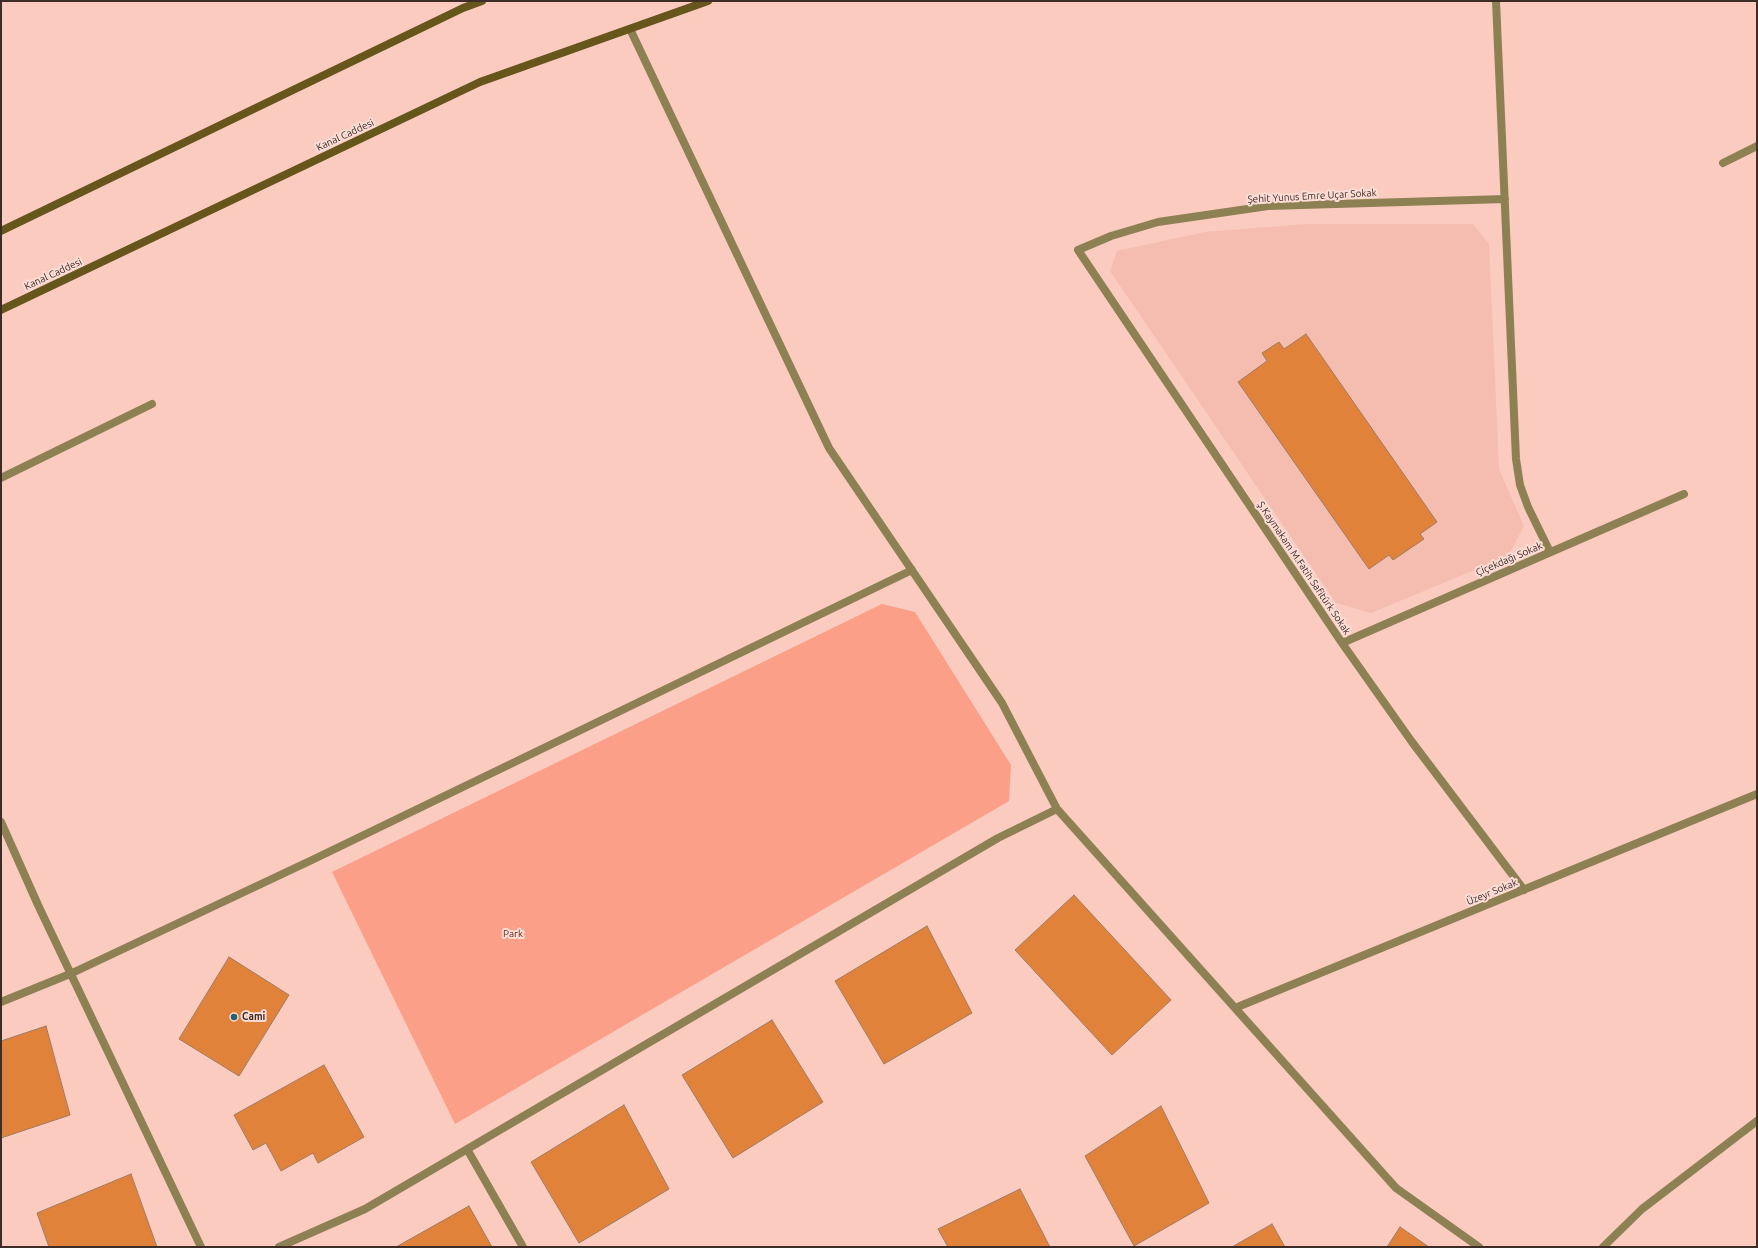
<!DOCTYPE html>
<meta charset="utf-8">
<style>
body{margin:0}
#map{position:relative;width:1758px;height:1248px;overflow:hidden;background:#fbcbbf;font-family:Ubuntu,sans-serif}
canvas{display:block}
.frame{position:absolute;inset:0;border:2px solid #3e2c27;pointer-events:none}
</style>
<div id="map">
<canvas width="1758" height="1248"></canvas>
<div class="frame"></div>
</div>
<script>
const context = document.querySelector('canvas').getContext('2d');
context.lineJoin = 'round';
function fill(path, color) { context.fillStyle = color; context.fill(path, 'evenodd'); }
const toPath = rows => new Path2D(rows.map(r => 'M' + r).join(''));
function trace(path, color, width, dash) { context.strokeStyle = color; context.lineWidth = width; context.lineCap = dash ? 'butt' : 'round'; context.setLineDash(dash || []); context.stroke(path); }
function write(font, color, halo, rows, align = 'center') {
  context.font = font + ' Ubuntu,sans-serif'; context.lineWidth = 4; context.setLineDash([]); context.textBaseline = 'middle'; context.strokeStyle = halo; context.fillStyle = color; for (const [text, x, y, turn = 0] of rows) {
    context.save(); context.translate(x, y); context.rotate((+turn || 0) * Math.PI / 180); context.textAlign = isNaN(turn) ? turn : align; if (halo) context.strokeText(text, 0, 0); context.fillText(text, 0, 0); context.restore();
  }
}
const built = toPath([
 [1307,224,1473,224,1489,244,1499,469,1524,526,1508,556,1371,613,1336,603,1110,271,1117,251,1205,232]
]);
const green = toPath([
 [882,604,915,612,1011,765,1009,801,455,1124,332,872]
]);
const building = toPath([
 [1306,334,1437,522,1420,534,1424,539,1393,560,1389,555,1369,569,1238,382,1267,361,1262,353,1279,342,1284,349,1306,334],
 [1074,895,1171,1000,1112,1055,1015,950,1074,895],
 [927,926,972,1013,884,1064,835,981,927,926],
 [229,957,289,995,239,1076,179,1039,229,957],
 [772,1020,823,1102,733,1158,682,1075,772,1020],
 [46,1026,70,1115,1,1138,1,1041,46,1026],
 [324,1065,364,1137,318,1163,313,1153,281,1171,266,1143,253,1150,234,1115,324,1065],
 [624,1105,669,1189,579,1243,531,1162,624,1105],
 [1161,1106,1209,1203,1134,1246,1085,1156,1161,1106],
 [131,1174,157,1247,49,1247,37,1213,131,1174],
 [1020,1189,1050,1247,948,1247,938,1229,1020,1189],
 [469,1206,492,1247,396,1247,469,1206],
 [1272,1224,1285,1247,1232,1247,1272,1224],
 [1400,1227,1429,1247,1387,1247,1400,1227]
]);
const minor = toPath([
 [1496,1,1516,459,1520,485,1528,507,1550,552],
 [630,29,829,448,1002,703,1057,809],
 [1723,163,1757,146],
 [1505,199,1268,206,1158,222,1111,236,1078,250,1342,643,1412,742,1524,890],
 [1,478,152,404],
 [1342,643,1684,494],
 [1,822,38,905,201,1247],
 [1,1002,70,974,312,860,912,570],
 [1235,1008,1757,794],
 [467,1149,523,1247],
 [279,1247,365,1209,998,838,1057,809,1396,1188,1479,1247],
 [1603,1247,1642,1209,1757,1121]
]);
const secondary = toPath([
 [1,231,463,8,482,1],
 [1,310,480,82,708,1]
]);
const markers = [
 [234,1017,4,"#1c6472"]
];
const streetNames = [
 ["Kanal Caddesi",345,135,-25],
 ["Şehit Yunus Emre Uçar Sokak",1312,196,-3],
 ["Kanal Caddesi",53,274,-25],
 ["Çiçekdağı Sokak",1509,559,-23],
 ["Ş.Kaymakam M.Fatih Safitürk Sokak",1304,568,56],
 ["Üzeyr Sokak",1492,892,-22]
];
const parkNames = [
 ["Park",513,934]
];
const poiNames = [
 ["Cami",242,1017]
];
fill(built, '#f4bdaf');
fill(green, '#fb9f89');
fill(building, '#e1823b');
trace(building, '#a07b63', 1);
trace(minor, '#8d8053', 8);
trace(secondary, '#66561c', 8);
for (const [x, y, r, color] of markers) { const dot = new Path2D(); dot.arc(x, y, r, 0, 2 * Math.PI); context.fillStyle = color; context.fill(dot); trace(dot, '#fbddd6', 1.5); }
write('10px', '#3e2c27', '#fbddd6', streetNames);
write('10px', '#641e0e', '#fbddd6', parkNames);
write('bold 10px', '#3e2c27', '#fbddd6', poiNames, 'left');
</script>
